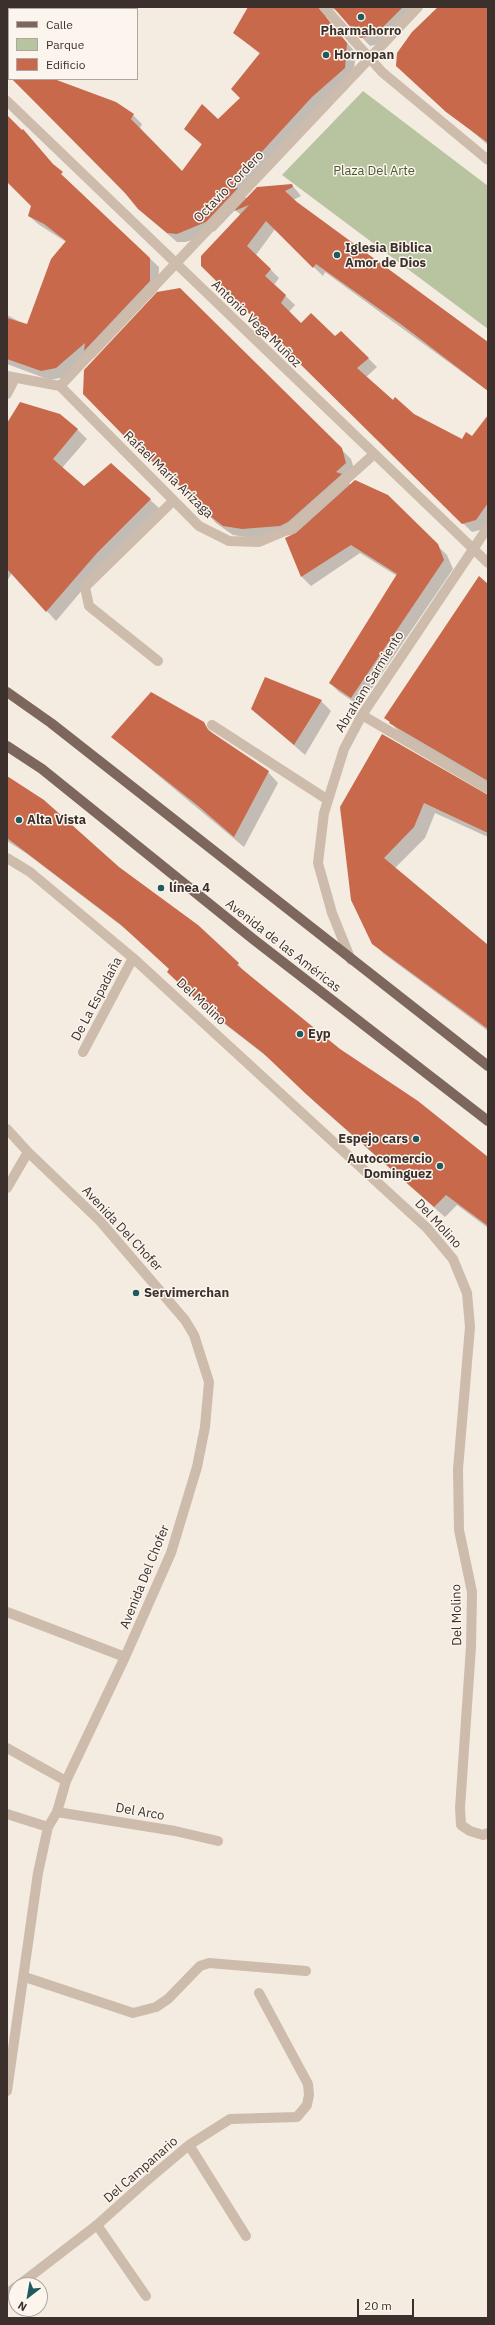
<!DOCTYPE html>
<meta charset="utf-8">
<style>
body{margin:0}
#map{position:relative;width:495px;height:2325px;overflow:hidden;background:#f4ebe1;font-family:"IBM Plex Sans",sans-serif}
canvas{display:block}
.frame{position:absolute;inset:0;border:8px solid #3b302b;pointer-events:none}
.legend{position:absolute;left:8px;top:8px;width:130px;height:72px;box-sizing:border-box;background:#fbf5ee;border:1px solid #aea6a0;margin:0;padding:5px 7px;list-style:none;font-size:12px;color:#3b302b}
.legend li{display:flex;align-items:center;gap:8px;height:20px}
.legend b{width:20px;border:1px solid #aea6a0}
.north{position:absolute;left:8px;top:2277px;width:40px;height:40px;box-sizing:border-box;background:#fbf5ee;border:1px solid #aea6a0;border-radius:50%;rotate:211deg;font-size:11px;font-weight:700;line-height:16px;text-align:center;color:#3b302b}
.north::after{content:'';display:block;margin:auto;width:14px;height:18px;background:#1f5a5e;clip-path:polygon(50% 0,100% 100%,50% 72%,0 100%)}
.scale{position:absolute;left:357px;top:2299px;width:57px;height:18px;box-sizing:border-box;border:2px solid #3b302b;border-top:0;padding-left:5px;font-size:12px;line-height:14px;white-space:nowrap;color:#3b302b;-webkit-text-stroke:3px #fbf5ee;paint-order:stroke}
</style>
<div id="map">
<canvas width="495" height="2325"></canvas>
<div class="frame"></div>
<ul class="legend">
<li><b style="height:5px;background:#7d675c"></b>Calle</li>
<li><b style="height:11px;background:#b8c4a0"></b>Parque</li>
<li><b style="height:11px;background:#c8694b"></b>Edificio</li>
</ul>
<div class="north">N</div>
<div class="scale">20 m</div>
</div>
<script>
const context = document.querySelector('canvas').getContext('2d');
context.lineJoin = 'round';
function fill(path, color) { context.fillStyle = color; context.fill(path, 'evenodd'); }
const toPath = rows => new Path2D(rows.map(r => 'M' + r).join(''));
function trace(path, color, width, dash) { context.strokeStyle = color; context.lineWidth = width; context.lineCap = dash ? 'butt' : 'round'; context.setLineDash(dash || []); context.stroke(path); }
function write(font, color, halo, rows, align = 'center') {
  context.font = font + ' "IBM Plex Sans",sans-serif'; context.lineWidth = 3; context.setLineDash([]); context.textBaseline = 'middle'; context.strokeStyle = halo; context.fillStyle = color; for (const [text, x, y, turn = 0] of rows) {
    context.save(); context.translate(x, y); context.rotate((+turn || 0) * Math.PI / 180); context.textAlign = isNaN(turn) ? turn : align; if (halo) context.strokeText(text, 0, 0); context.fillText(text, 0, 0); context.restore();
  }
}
const green = toPath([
 [363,91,488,186,488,329,282,175]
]);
const shadow = toPath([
 [7,7,66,7,64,9,9,9,9,76,7,74],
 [89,7,112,7,114,9,92,9],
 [249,7,411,7,379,44,370,46,337,11,333,9,328,11,326,18,328,21,356,53,353,77,242,193,247,199,292,185,301,196,293,200,488,345,488,391,325,272,323,276,275,229,256,255,279,278,274,285,295,305,289,312,301,325,335,338,368,358,377,367,366,377,394,401,414,415,463,440,473,437,488,416,488,528,472,532,202,266,241,215,235,210,215,231,186,242,177,242,148,217,66,131,12,79,54,79,133,115,142,124,140,128,183,172,202,145,185,129,218,121,241,98,260,54,235,33],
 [438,7,488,7,488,145,406,75,413,32],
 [7,119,69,183,159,267,158,290,94,358,90,355,65,377,50,380,7,364,7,315,28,326,66,242,38,224,29,216,32,206,7,179],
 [266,376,351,459,355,472,346,480,351,485,387,496,447,555,453,569,360,706,339,692,330,683,397,576,360,553,311,586,302,577,286,539,294,535,252,538,233,535,216,523,192,497,138,449],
 [7,422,77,429,87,439,62,468,84,487,111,464,160,509,106,562,56,621,12,573,7,581],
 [488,585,488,785,401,734,386,718],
 [321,701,331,711,305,755,252,708],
 [203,723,216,737,268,772,278,783,244,847,112,737],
 [7,778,118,868,197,926,238,964,248,976,340,1050,488,1159,488,1228,457,1205,445,1217,318,1105,275,1063,217,1018,179,982,170,969,132,934,26,853,7,841],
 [488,796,488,837,435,813,425,838,395,868,488,945,488,1031,384,954,373,943,341,807]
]);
const building = toPath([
 [248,7,318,7,347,43,345,68,312,97,257,157,230,189,238,188,206,222,177,234,167,233,138,209,125,193,12,79,54,79,116,102,134,114,131,119,182,171,202,144,184,129,202,104,218,119,240,98,231,89,260,53,233,33],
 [333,7,403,7,375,35,360,38],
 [438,7,488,7,488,143,446,112,396,66,397,53,412,32],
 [7,115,22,130,23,129,53,164,63,172,61,174,150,258,150,281,84,351,85,343,56,368,41,371,7,359,7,318,27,324,51,259,66,241,44,224,28,216,31,206,7,182],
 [292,184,293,187,285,191,297,202,488,342,488,391,402,325,316,264,313,268,266,221,247,246,271,269,265,276,286,295,281,303,301,323,311,313,335,336,341,331,369,358,357,368,393,400,395,397,414,414,462,439,466,432,472,436,488,415,488,503,476,520,462,524,201,266,201,256,249,205,234,211,257,187],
 [180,288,342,448,346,463,336,472,342,474,288,522,280,526,242,529,223,526,206,513,187,492,127,439,83,394,84,370,157,292],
 [20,402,60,414,78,429,53,459,84,486,111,463,151,499,97,553,46,612,7,569,7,423],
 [355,480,388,495,438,544,444,560,351,698,329,683,397,574,351,545,301,577,285,538,296,533],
 [479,576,488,584,488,781,389,723,390,722,384,718],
 [265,677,322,700,294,745,251,709],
 [151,692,204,722,208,730,269,771,234,837,197,805,111,737],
 [382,734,488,795,488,833,424,803,414,827,384,858,488,945,488,1029,372,944,351,900,340,807],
 [7,776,44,800,119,867,198,925,239,963,237,965,340,1049,418,1101,488,1157,488,1226,446,1195,434,1207,306,1094,263,1053,205,1008,167,972,169,969,120,924,7,838]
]);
const minor = toPath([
 [324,7,382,72,488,160],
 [7,101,488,563],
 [7,376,60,386,199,526,229,541,259,542,292,528,373,455],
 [60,386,418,7],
 [7,394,15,378],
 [158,661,89,606,85,587,173,501],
 [362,715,488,789],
 [212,725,328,800],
 [7,858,30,872,133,958,427,1228,453,1259,467,1293,470,1327,458,1469,459,1530,472,1592,471,1647,460,1808,461,1825,470,1831,483,1835,488,1833],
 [351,960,332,913,318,863,324,813,344,749,362,715,488,527],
 [83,1052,133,958],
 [7,1129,28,1152,100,1221,185,1320,194,1335,209,1382,205,1427,197,1467,171,1553,125,1657,66,1781,57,1812,48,1827,38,1873,7,2091],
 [7,1188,28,1152],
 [7,1612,125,1657],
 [7,1748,66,1781],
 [57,1812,175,1831,218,1841],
 [7,1814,48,1827],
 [25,1977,133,2013,156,2007,168,1999,200,1966,209,1963,306,1971],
 [189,2145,246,2236],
 [97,2225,146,2296],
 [19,2285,97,2225,144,2183,189,2145,230,2119,297,2117,307,2105,309,2095,308,2084,259,1993],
 [7,2294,16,2287]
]);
const major = toPath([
 [7,692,51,723,488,1066],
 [7,746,42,769,253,939,488,1121]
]);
const markers = [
 [361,17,4,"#1f5a5e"],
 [326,55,4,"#1f5a5e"],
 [337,255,4,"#1f5a5e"],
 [19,820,4,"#1f5a5e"],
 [161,888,4,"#1f5a5e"],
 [300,1034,4,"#1f5a5e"],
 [416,1139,4,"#1f5a5e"],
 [440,1166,4,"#1f5a5e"],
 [136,1293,4,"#1f5a5e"]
];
const poiNames = [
 ["Pharmahorro",361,31,"center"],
 ["Hornopan",334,55],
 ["Iglesia Biblica",345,248],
 ["Amor de Dios",345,263],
 ["Alta Vista",27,820],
 ["línea 4",169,888],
 ["Eyp",308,1034],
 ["Espejo cars",408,1139,"right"],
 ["Autocomercio",432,1159,"right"],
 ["Dominguez",432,1174,"right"],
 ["Servimerchan",144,1293]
];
const parkNames = [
 ["Plaza Del Arte",374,171]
];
const streetNames = [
 ["Octavio Cordero",229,187,-46],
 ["Antonio Vega Muñoz",256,324,44],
 ["Rafael María Arízaga",168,475,44],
 ["Abraham Sarmiento",370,682,-58],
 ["Avenida de las Américas",283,946,38],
 ["De La Espadaña",97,999,-62],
 ["Del Molino",201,1002,43],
 ["Del Molino",438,1224,47],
 ["Avenida Del Chofer",122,1229,47],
 ["Avenida Del Chofer",145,1577,-68],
 ["Del Molino",457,1615,-91],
 ["Del Arco",140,1812,10],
 ["Del Campanario",141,2170,-41]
];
fill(green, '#b8c4a0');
fill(shadow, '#0003');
fill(building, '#c8694b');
trace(minor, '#cdbbac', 10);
trace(major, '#7d675c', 10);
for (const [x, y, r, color] of markers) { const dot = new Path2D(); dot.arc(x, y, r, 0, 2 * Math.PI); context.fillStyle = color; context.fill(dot); trace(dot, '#fbf5ee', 1.5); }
write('bold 13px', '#3b302b', '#fbf5ee', poiNames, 'left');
write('13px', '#4a5a2e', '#fbf5ee', parkNames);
write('13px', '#3b302b', '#fbf5ee', streetNames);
</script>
